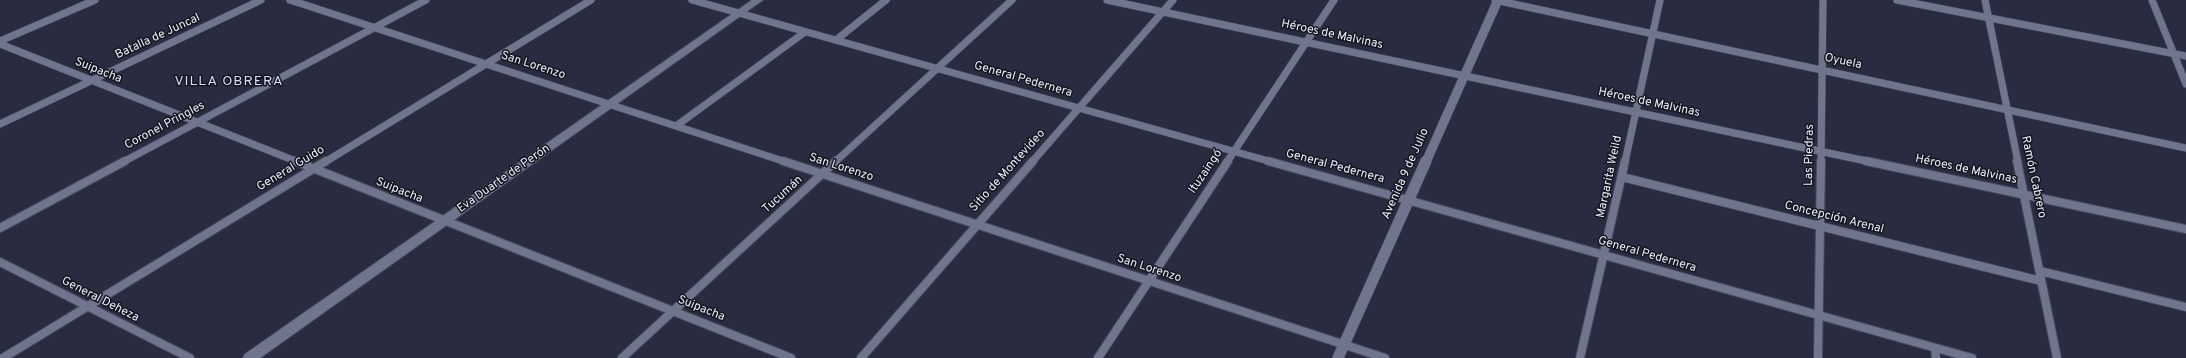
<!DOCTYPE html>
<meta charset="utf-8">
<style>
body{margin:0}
canvas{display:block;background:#292c41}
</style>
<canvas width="2186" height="358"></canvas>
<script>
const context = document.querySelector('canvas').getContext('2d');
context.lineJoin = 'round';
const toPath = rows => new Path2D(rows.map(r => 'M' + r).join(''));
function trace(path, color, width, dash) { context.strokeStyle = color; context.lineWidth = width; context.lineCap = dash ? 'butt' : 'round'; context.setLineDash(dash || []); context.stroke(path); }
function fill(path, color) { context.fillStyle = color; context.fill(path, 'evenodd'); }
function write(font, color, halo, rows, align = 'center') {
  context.font = font + ' Overpass,sans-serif'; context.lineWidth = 3; context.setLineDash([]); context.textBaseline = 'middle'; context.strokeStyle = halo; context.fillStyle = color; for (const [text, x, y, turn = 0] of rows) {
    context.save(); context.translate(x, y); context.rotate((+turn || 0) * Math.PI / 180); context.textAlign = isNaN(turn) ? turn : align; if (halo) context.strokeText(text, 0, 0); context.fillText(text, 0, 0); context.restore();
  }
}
const minorFar1 = toPath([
 [290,0,786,162],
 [692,0,1272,162],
 [1107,0,1871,162],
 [1495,0,2186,148],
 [1897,0,2186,56],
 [1985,0,2018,162],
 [2152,0,2186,84],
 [836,40,886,0],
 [0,41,95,0],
 [0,44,298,162],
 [0,124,261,0],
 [676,126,805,32],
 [123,162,426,0],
 [325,162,591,0],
 [835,162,1012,0],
 [1032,162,1173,0],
 [1227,162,1334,0],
 [1625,162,1660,0],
 [1821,162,1823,0]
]);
const minor = toPath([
 [295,161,791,358],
 [783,161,1385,358],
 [1268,161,1972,358],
 [1866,161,2186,229],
 [2017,161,2057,358],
 [1622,177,2041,281],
 [0,228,125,161],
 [0,262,190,358],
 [2040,271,2186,307],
 [1935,348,1936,358],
 [3,358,326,161],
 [622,358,836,161],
 [861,358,1033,161],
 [1098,358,1228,161],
 [1580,358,1625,161],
 [1818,358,1821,161]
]);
const tertiaryFar1 = toPath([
 [1426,162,1498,0]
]);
const tertiary = toPath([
 [1338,358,1426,161]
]);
const secondary = toPath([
 [752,0,763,0,260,358,243,358,245,354,752,0]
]);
const streetNames = [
 ["Héroes de Malvinas",1332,35,12],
 ["Batalla de Juncal",158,37,-25],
 ["Oyuela",1843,62,12],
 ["San Lorenzo",533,66,18],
 ["Suipacha",98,71,22],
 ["General Pedernera",1023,80,16],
 ["Héroes de Malvinas",1649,103,12],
 ["Coronel Pringles",165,126,-28],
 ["Las Piedras",1810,155,-89],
 ["General Pedernera",1335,167,15],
 ["San Lorenzo",841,168,18],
 ["General Guido",291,169,-31],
 ["Héroes de Malvinas",1966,170,12],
 ["Sitio de Montevideo",1008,171,-48],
 ["Ituzaingó",1206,172,-56],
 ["Avenida 9 de Julio",1406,174,-66],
 ["Margarita Weild",1610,177,-78],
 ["Ramón Cabrero",2033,177,78],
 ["Eva Duarte de Perón",504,179,-35],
 ["Suipacha",399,191,22],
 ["Tucumán",783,195,-42],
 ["Concepción Arenal",1834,218,14],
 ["General Pedernera",1647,255,16],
 ["San Lorenzo",1149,269,18],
 ["General Deheza",100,300,27],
 ["Suipacha",701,309,22]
];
const quarterNames = [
 ["VILLA OBRERA",229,82]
];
trace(minorFar1, '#46485a', 8);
trace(minor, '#46485a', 10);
trace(tertiaryFar1, '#46485a', 10);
trace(tertiary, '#46485a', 12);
trace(secondary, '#46485a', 2);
trace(minorFar1, '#70748d', 7);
trace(minor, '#70748d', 8);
trace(tertiaryFar1, '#70748d', 9);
trace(tertiary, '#70748d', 11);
fill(secondary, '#70748d');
write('12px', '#eaedfb', '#14151f', streetNames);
context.letterSpacing = '1px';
write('14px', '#d9ddfa', '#14151f', quarterNames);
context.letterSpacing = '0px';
</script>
